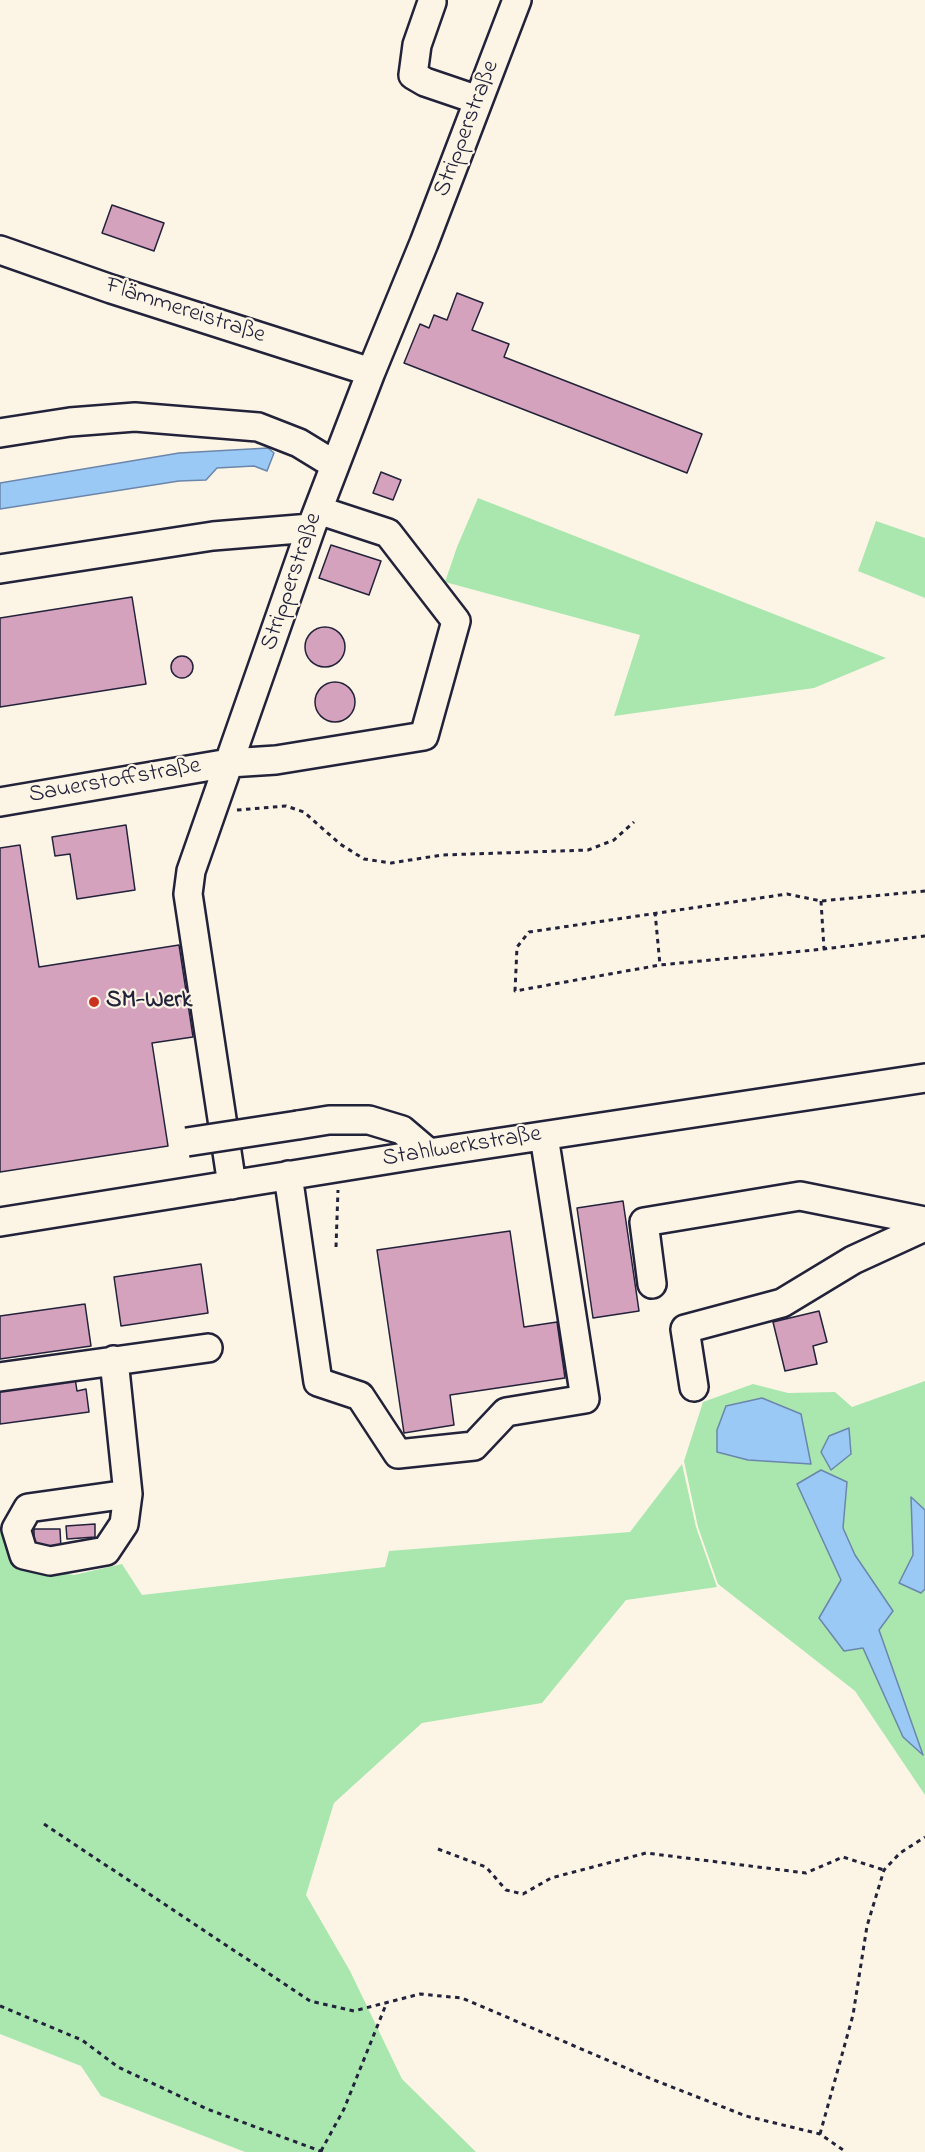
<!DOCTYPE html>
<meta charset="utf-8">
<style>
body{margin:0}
canvas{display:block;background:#fcf5e5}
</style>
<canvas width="925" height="2152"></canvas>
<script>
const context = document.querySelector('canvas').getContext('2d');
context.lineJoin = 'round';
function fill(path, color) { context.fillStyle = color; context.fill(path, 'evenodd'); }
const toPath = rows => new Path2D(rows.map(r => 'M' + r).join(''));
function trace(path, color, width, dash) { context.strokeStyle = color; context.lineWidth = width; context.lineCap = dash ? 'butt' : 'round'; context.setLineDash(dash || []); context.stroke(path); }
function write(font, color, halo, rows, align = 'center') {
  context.font = font + ' "Indie Flower",sans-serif'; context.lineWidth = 4.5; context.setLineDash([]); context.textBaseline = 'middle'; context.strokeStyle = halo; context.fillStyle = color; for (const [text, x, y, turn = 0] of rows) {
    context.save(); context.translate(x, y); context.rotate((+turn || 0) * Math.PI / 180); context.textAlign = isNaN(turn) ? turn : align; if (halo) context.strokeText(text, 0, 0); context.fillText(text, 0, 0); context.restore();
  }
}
const green = toPath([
 [478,498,886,658,814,688,614,716,640,635,445,582,457,547],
 [876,521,925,538,925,598,858,571],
 [925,1381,925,1795,855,1691,718,1584,698,1527,684,1461,703,1402,753,1384,788,1393,835,1392,852,1407],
 [682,1464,696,1527,717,1587,626,1600,542,1703,422,1723,334,1803,306,1895,350,1971,402,2079,476,2152,245,2152,101,2096,81,2066,0,2034,0,1530,19,1566,74,1575,122,1564,142,1595,385,1567,389,1551,630,1532]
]);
const water = toPath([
 [268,448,274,453,267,471,254,466,217,468,206,480,179,481,0,509,0,483,179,453,268,448],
 [762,1398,801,1414,811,1464,748,1460,717,1452,717,1430,726,1406,762,1398],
 [849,1428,851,1454,831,1470,821,1452,829,1436,849,1428],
 [821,1470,847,1482,843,1528,855,1555,893,1611,879,1630,923,1755,903,1737,863,1648,844,1651,819,1618,841,1580,797,1484,821,1470],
 [911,1497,925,1510,925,1589,921,1593,899,1583,913,1555,911,1497]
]);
const building = toPath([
 [112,205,164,223,154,251,102,233,112,205],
 [457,293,483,303,472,330,509,344,504,357,702,434,687,473,404,363,420,324,429,328,434,315,447,320,457,293],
 [381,472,401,480,393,500,373,493,381,472],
 [331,545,381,561,369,595,319,578,331,545],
 [132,597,146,684,0,707,0,618,132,597],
 '305 647a20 20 0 1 1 40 0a20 20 0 1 1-40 0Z',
 '171 667a11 11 0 1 1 22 0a11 11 0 1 1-22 0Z',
 '315 702a20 20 0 1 1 40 0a20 20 0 1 1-40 0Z',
 [126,825,135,890,77,899,70,854,55,856,52,837,126,825],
 [20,845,39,967,179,945,193,1037,152,1043,168,1146,0,1172,0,848,20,845],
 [623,1201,639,1311,593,1318,577,1208,623,1201],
 [510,1231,524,1327,557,1322,565,1378,450,1395,454,1425,404,1433,377,1250,510,1231],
 [201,1264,208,1313,121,1326,114,1277,201,1264],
 [85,1304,91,1346,0,1359,0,1316,85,1304],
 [819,1311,827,1342,813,1346,817,1364,785,1371,773,1322,819,1311],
 [75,1378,77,1391,86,1389,89,1412,0,1424,0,1389,75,1378],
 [95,1524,95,1537,67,1539,66,1526,95,1524],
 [34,1529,60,1529,61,1549,34,1550,34,1529]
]);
const path = toPath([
 [237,810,286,806,304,812,340,844,364,859,391,863,442,855,588,850,614,840,634,822],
 [925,891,821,901,787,894,529,932,517,947,515,991,660,965,824,949,925,936],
 [821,901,824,949],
 [655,912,660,965],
 [336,1247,338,1190],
 [44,1824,310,2001,354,2011,420,1994,462,1998,654,2080,746,2116,820,2134,846,2152],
 [438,1849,486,1867,506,1890,523,1894,551,1878,646,1853,806,1873,843,1857,884,1870],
 [0,2006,82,2040,118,2067,207,2109,323,2152],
 [820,2134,853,2015,867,1926,884,1870,900,1853,925,1837],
 [321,2151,344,2109,387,2002]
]);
const minor = toPath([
 [432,2,417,45,413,75,425,82,478,100],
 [0,250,111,289,371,372],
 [0,433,70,422,135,417,258,427,299,443,335,465],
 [0,569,213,536,311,528],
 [0,802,229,763,276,760,424,736,456,621,388,533,318,510],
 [298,1125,329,1120,369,1120,402,1130,429,1153],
 [288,1175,318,1382,360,1396,398,1454,474,1446,506,1412,585,1399,544,1136],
 [232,1185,188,894,191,871,311,528,371,372,424,243,517,0],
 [0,1222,429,1153,925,1078],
 [652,1284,644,1222,800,1196,925,1221],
 [114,1360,128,1494,124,1524,106,1551,50,1561,24,1555,16,1529,28,1508,128,1494],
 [0,1377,208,1348],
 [694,1387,685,1329,782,1303,853,1260,925,1227]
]);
const minorBridge = toPath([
 [187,1142,298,1125]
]);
const markers = [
 [94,1002,6,"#c8321e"]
];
const streetNames = [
 ["Stripperstraße",468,129,-69],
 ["Flämmereistraße",185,312,18],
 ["Stripperstraße",293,582,-71],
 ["Sauerstoffstraße",115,782,-10],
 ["Stahlwerkstraße",462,1148,-9]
];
const poiNames = [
 ["SM-Werk",106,1002]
];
fill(green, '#a9e7af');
fill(water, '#9bc9f5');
trace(water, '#6b86ab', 1.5);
fill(building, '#d5a2be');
trace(building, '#22223b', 1.5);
trace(minor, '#22223b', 32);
trace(path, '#22223b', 3, [4.5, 4.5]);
trace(minor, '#fcf5e5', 27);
trace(minorBridge, '#22223b', 32, []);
trace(minorBridge, '#fcf5e5', 27);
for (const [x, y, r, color] of markers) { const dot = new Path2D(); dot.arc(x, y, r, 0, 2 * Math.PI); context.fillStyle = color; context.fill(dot); trace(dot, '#fcf5e5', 2); }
write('24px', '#22223b', '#fcf5e5', streetNames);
write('bold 24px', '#22223b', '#fcf5e5', poiNames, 'left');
</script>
